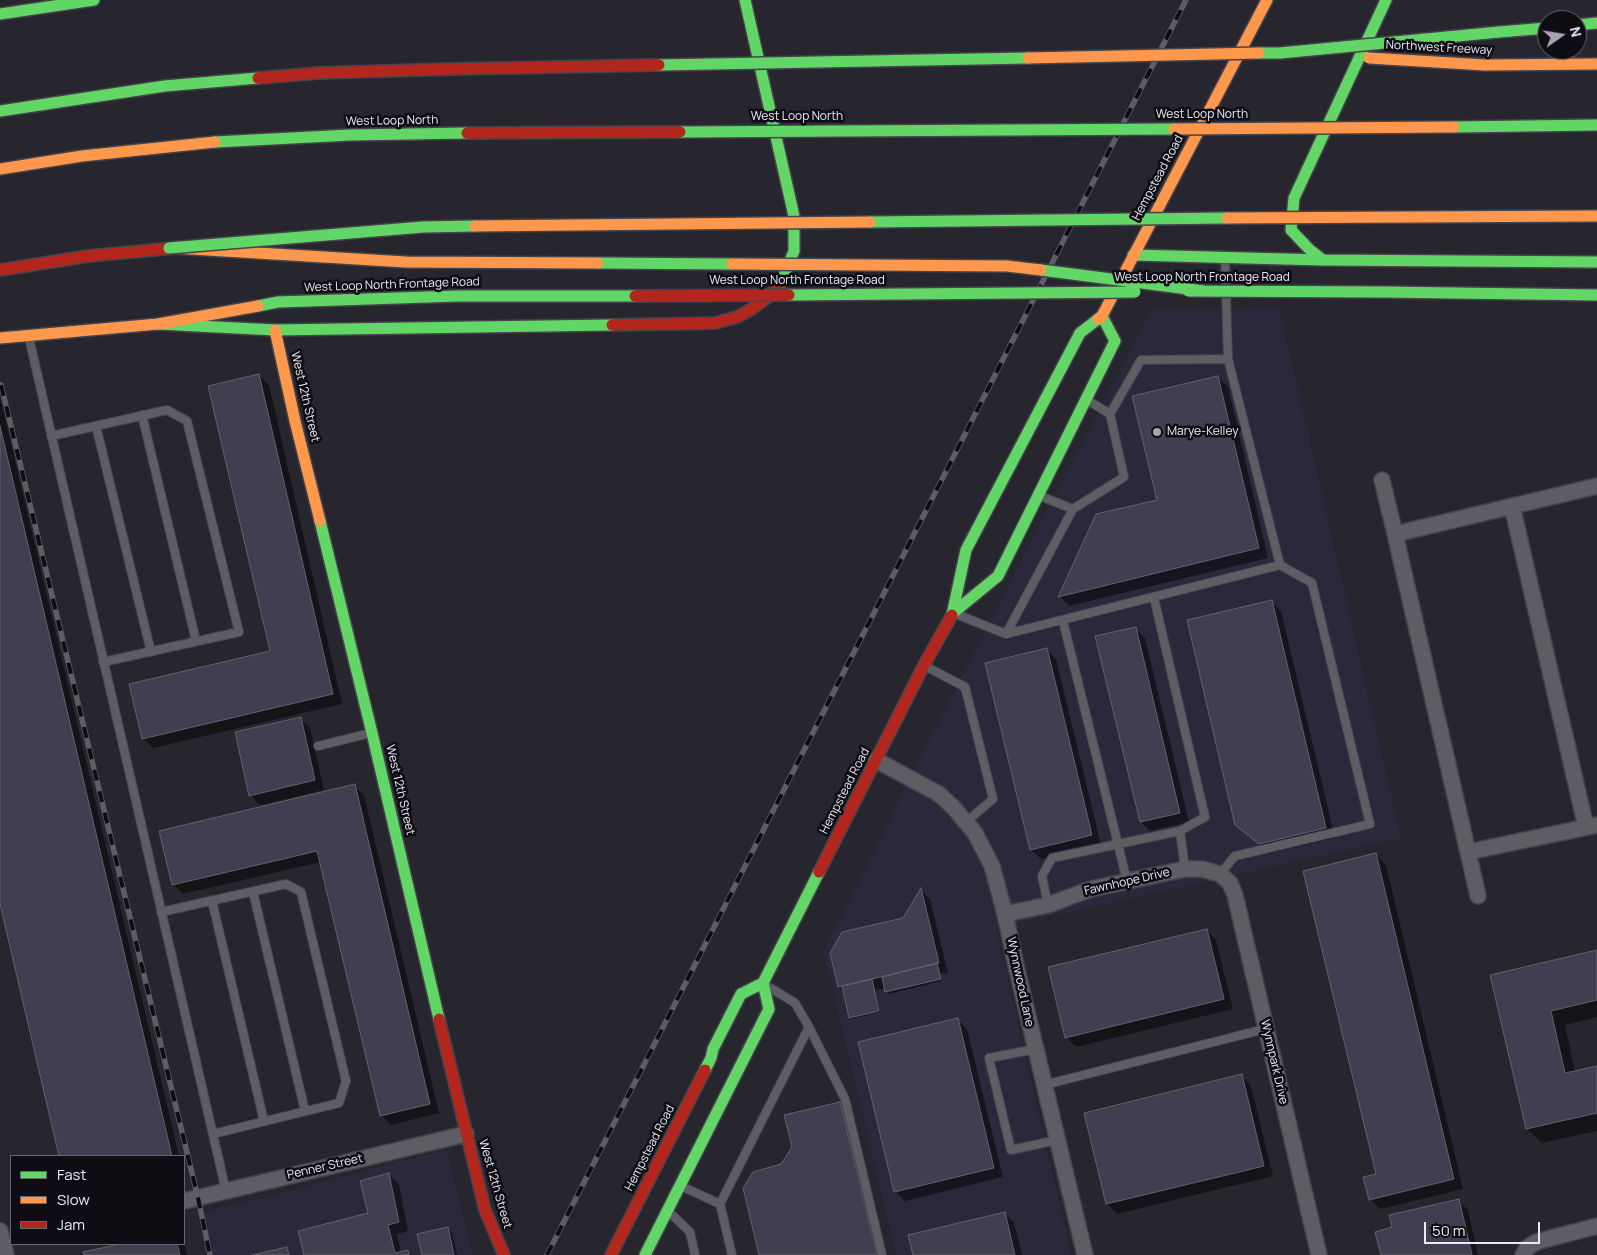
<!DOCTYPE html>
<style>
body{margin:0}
#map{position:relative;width:1597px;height:1255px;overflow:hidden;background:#27262e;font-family:Manrope,sans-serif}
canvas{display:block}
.legend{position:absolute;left:10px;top:1155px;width:175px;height:90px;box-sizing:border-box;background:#0d0d13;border:1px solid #66666d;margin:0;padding:6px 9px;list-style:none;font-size:15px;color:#ecebf5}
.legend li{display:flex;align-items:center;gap:10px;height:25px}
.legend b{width:25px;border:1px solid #66666d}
.north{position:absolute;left:1537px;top:10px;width:50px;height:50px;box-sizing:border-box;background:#0d0d13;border:1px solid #66666d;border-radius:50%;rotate:77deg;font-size:14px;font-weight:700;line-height:20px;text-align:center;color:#ecebf5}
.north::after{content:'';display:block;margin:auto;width:18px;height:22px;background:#a7a6af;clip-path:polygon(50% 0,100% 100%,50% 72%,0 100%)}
.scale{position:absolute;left:1424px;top:1222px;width:116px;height:22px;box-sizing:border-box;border:2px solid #ecebf5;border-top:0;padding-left:6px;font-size:15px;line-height:18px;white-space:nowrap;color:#ecebf5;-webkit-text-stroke:4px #0d0d13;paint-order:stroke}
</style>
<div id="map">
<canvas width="1597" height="1255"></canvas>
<ul class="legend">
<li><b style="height:6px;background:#63d668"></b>Fast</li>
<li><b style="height:6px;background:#ff974d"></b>Slow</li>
<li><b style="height:6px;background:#b3261e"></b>Jam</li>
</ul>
<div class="north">N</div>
<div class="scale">50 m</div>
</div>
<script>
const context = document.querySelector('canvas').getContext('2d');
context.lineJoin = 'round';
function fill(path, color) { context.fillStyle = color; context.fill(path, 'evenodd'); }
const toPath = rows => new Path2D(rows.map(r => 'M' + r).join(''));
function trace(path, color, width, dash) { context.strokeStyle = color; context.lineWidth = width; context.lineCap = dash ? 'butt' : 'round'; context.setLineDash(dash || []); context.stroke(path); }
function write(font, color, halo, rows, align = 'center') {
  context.font = font + ' Manrope,sans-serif'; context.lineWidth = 5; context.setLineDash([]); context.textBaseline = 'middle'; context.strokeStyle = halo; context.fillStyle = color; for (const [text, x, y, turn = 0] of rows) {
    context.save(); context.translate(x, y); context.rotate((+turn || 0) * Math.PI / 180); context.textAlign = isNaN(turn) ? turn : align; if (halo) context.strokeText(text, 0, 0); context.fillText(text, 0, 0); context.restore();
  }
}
const built = toPath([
 [1279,307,1401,838,996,928,1071,1255,896,1255,824,952,920,758,1151,309],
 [447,1149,473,1255,211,1255,201,1214]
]);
const shadow = toPath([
 [259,376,269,385,342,704,153,748,143,738,271,652],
 [1218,377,1228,387,1268,558,1069,606,1060,596,1158,501],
 [0,400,1,401,179,1156,61,1156,0,899],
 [1272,602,1281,611,1335,838,1270,853,1236,824],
 [1135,628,1145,638,1189,822,1150,831,1141,822],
 [1047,650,1056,659,1101,845,1041,859,1031,850],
 [300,719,310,728,324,790,260,805,250,795],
 [354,786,364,795,439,1113,391,1125,381,1115,321,862,183,894,173,884],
 [1376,855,1386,865,1463,1189,1380,1209,1370,1199,1377,1175],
 [921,890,930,899,948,973,940,974,942,981,888,994,886,988,875,990,880,1012,852,1019,850,1017,844,991,839,987,903,919],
 [1206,930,1216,940,1233,1009,1076,1047,1066,1037],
 [1597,952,1597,1017,1565,1025,1575,1072,1597,1067,1597,1131,1542,1143,1527,1129,1492,976],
 [957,1019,967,1029,1003,1177,905,1201,895,1191],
 [1242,1076,1251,1086,1273,1176,1117,1214,1107,1204,1085,1114],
 [839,1103,849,1113,883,1255,761,1255],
 [389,1175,399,1184,408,1231,397,1234,401,1253,407,1252,411,1255,305,1255,369,1214],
 [1458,1200,1468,1210,1478,1255,1382,1255,1394,1228],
 [1004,1213,1014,1223,1022,1255,915,1255],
 [447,1228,452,1233,457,1255,423,1255],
 [184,1242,187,1255,85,1255,85,1253,125,1244,184,1244]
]);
const building = toPath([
 [259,374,333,694,142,739,129,684,270,651,208,386,259,374],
 [1218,376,1259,548,1058,597,1096,514,1157,500,1132,396,1218,376],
 [0,426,172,1156,59,1156,0,904,0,426],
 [1272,600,1326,828,1259,844,1235,825,1187,620,1272,600],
 [1136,627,1180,813,1140,822,1095,636,1136,627],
 [1047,648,1092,835,1030,850,985,663,1047,648],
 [301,717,315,780,249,796,235,732,301,717],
 [355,784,430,1104,380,1116,317,851,172,885,159,831,355,784],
 [1376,853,1454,1179,1369,1200,1363,1177,1376,1174,1303,871,1376,853],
 [921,888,939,963,838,987,830,953,842,932,903,918,921,888],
 [1207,929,1224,999,1065,1038,1048,967,1207,929],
 [1597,950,1597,1000,1551,1011,1565,1073,1597,1066,1597,1113,1526,1129,1490,975,1597,950],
 [937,963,941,979,885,992,882,977,937,963],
 [872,979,879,1011,849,1018,842,986,872,979],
 [958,1018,994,1168,894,1192,858,1042,958,1018],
 [1242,1074,1264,1166,1106,1204,1084,1113,1242,1074],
 [840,1102,877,1255,759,1255,743,1188,753,1172,781,1164,792,1147,784,1115,840,1102],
 [389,1173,399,1222,388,1225,395,1253,408,1250,409,1255,304,1255,298,1231,368,1213,360,1181,389,1173],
 [1459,1199,1472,1255,1381,1255,1375,1232,1392,1227,1389,1215,1459,1199],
 [1005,1212,1015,1255,913,1255,908,1235,1005,1212],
 [448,1227,454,1255,422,1255,417,1234,448,1227],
 [120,1244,177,1244,180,1255,84,1255,83,1252,120,1244],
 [287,1247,289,1255,252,1255,287,1247]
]);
const lane = toPath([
 [1225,258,1228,359,1280,565],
 [29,338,226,1191],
 [1087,400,1110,414],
 [142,415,196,641],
 [96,426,151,652],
 [51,436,167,410,187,421,239,632,103,662],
 [1040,496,1073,509],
 [956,614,1006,634,1280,565,1312,583,1370,824,1235,856,1220,874],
 [1063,621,1127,881],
 [1006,634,1073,509,1124,477,1110,414,1141,360,1228,359],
 [925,666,965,687,993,799,967,821],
 [318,746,371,733],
 [1180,831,1185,869],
 [253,892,305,1111],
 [212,901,264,1121],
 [1048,905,1042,876,1052,858,1180,831,1205,817,1154,598],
 [161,912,286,884,301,892,346,1081,339,1103,213,1134],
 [809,1027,845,1099,882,1255],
 [1036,1049,989,1058,1011,1150,1057,1140],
 [1044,1085,1265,1029],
 [681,1186,720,1204],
 [669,1212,690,1232,695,1255],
 [732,1255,720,1204,809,1027,795,1003,769,987]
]);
const street = toPath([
 [1382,480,1395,534],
 [1597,486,1395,534,1468,852,1597,825],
 [1512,506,1586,827],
 [876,760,939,794,953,807,975,833,992,866,1005,914,1017,970,1085,1255],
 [1468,852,1478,896],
 [1005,914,1048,905,1091,889,1185,869,1202,869,1220,874,1230,883,1235,895,1319,1255],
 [184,1201,466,1134],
 [0,1231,6,1255],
 [1523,1255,1527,1248,1536,1242,1597,1226]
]);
const fast = toPath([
 [745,0,794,216,794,251,780,285],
 [0,14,94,0],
 [1577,25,1597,23],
 [1499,32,1547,28],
 [0,111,165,86,258,78],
 [1454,127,1597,125],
 [215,142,350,135,467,133],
 [1133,255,1323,260,1597,262],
 [1323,260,1309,249,1291,230,1294,198,1386,0],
 [598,263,732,264],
 [1383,292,1597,295],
 [258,306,278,302,458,296,635,296],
 [158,324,275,330,612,325],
 [320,521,372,733,439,1019],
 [953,613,998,576,1115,341,1102,316],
 [952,615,966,550,1080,333,1098,319],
 [705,1070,711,1058,713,1049,741,994,763,983,819,872],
 [645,1255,769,1009,763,983]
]);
const slow = toPath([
 [1485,65,1597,64],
 [0,169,82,156,215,142],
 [175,248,406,262,598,263],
 [1098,319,1102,316,1267,0],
 [275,330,295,421,320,521],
 [0,338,158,324,258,306]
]);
const jam = toPath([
 [258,78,318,73,451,69],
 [0,270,88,256,175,248],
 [612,325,715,323,737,317,750,310,769,296,780,285],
 [819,872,924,665,952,615],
 [439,1019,485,1210,504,1255],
 [611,1255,705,1070]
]);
const rail = toPath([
 [1,385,198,1198,210,1255],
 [547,1255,1186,0]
]);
const fastBridge = toPath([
 [1259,53,1280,53,1499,32],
 [659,65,1028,58],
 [680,132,1174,129],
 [870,222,1227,218],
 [169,248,423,227,475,226],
 [1041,270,1204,291],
 [1188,291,1383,292],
 [789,295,1135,292]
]);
const slowBridge = toPath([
 [1028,58,1259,53],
 [1369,58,1485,65],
 [1174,129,1454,127],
 [1227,218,1597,216],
 [475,226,870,222],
 [732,264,1007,266,1041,270]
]);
const jamBridge = toPath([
 [451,69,659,65],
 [467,133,680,132],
 [635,296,789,295]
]);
const markers = [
 [1157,432,5,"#a7a6af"]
];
const streetNames = [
 ["Northwest Freeway",1439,48,3],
 ["West Loop North",1202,115],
 ["West Loop North",797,117],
 ["West Loop North",392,121,-1],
 ["Hempstead Road",1158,178,-62],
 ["West Loop North Frontage Road",1202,278],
 ["West Loop North Frontage Road",797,281],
 ["West Loop North Frontage Road",392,285,-2],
 ["West 12th Street",305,397,77],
 ["West 12th Street",400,790,77],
 ["Hempstead Road",845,791,-63],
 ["Fawnhope Drive",1127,882,-13],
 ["Wynnwood Lane",1020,982,78],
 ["Wynnpark Drive",1274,1062,77],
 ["Hempstead Road",650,1148,-63],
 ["Penner Street",325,1167,-13],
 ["West 12th Street",495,1184,74]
];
const poiNames = [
 ["Marye-Kelley",1167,432]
];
fill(built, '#2a283a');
fill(shadow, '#0007');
fill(building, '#413e51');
trace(building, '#626269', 1);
trace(lane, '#45444b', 10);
trace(street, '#45444b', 18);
trace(fast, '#45444b', 14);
trace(slow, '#45444b', 14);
trace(jam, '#45444b', 14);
trace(lane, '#5e5d64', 8);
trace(street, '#5e5d64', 15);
trace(fast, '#63d668', 11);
trace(slow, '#ff974d', 11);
trace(jam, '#b3261e', 11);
trace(rail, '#5e5d64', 5.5);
trace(rail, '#0d0d13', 4, [11]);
trace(fastBridge, '#45444b', 14, []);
trace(slowBridge, '#45444b', 14, []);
trace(jamBridge, '#45444b', 14, []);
trace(fastBridge, '#63d668', 11);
trace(slowBridge, '#ff974d', 11);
trace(jamBridge, '#b3261e', 11);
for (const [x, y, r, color] of markers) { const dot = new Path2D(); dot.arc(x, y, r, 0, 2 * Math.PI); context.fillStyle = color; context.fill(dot); trace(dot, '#0d0d13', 2); }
write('12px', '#ecebf5', '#0d0d13', streetNames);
write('12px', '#ecebf5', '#0d0d13', poiNames, 'left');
</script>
